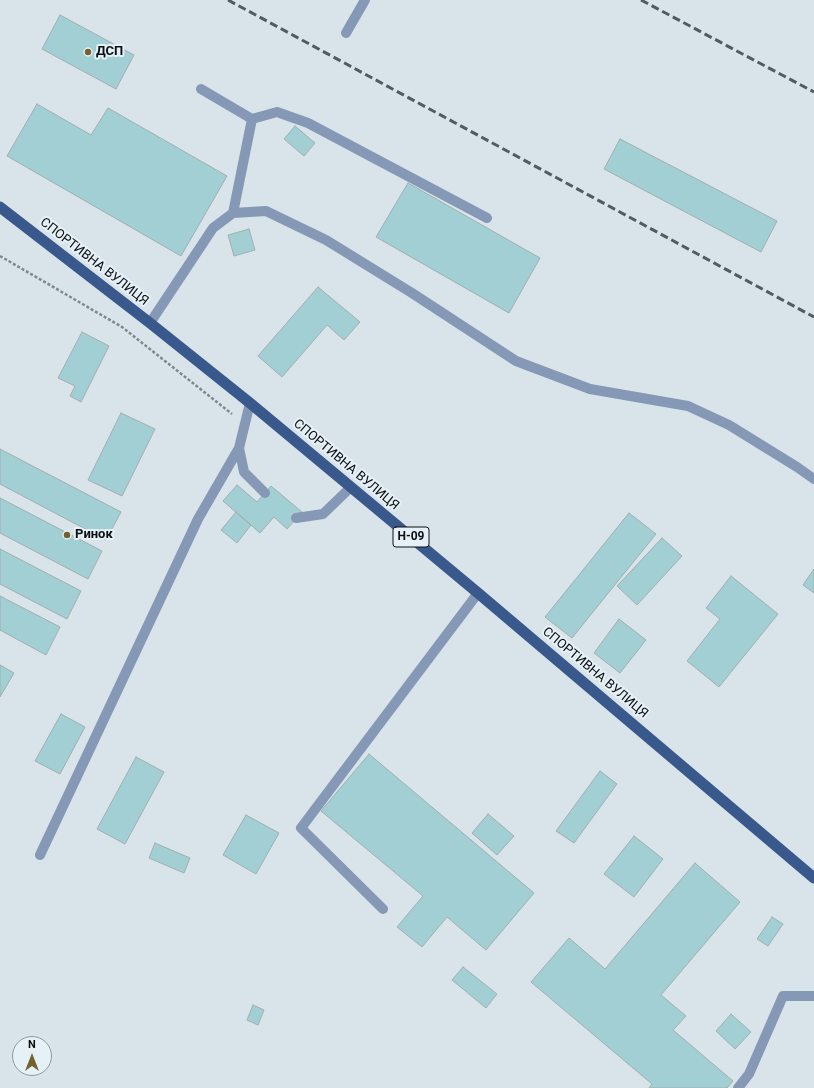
<!DOCTYPE html>
<meta charset="utf-8">
<style>
body{margin:0}
#map{position:relative;width:814px;height:1088px;overflow:hidden;background:#d8e4ea;font-family:Roboto,sans-serif}
canvas{display:block}
.north{position:absolute;left:12px;top:1036px;width:40px;height:40px;box-sizing:border-box;background:#e6f1f7;border:1px solid #8f979b;border-radius:50%;rotate:0deg;font-size:11px;font-weight:700;line-height:16px;text-align:center;color:#0c1012}
.north::after{content:'';display:block;margin:auto;width:14px;height:18px;background:#736230;clip-path:polygon(50% 0,100% 100%,50% 72%,0 100%)}
</style>
<div id="map">
<canvas width="814" height="1088"></canvas>
<div class="north">N</div>
</div>
<script>
const context = document.querySelector('canvas').getContext('2d');
context.lineJoin = 'round';
function fill(path, color) { context.fillStyle = color; context.fill(path, 'evenodd'); }
const toPath = rows => new Path2D(rows.map(r => 'M' + r).join(''));
function trace(path, color, width, dash) { context.strokeStyle = color; context.lineWidth = width; context.lineCap = dash ? 'butt' : 'round'; context.setLineDash(dash || []); context.stroke(path); }
function write(font, color, halo, rows, align = 'center') {
  context.font = font + ' Roboto,sans-serif'; context.lineWidth = 4; context.setLineDash([]); context.textBaseline = 'middle'; context.strokeStyle = halo; context.fillStyle = color; for (const [text, x, y, turn = 0] of rows) {
    context.save(); context.translate(x, y); context.rotate((+turn || 0) * Math.PI / 180); context.textAlign = isNaN(turn) ? turn : align; if (halo) context.strokeText(text, 0, 0); context.fillText(text, 0, 0); context.restore();
  }
}
const building = toPath([
 [60,15,134,55,116,89,42,49,60,15],
 [37,104,91,135,108,108,227,176,181,256,7,156,37,104],
 [295,126,315,143,304,156,284,139,295,126],
 [620,139,777,221,761,252,604,169,620,139],
 [408,183,540,258,509,313,376,237,408,183],
 [249,229,255,250,234,256,228,235,249,229],
 [318,287,360,322,344,340,327,325,282,377,258,356,318,287],
 [82,332,109,346,81,402,70,396,75,386,58,378,82,332],
 [121,413,155,429,122,496,88,480,121,413],
 [0,449,121,512,106,540,0,484,0,449],
 [237,485,257,502,271,486,302,512,287,529,274,517,260,533,223,501,237,485],
 [0,498,102,551,88,579,0,533,0,498],
 [236,512,251,525,237,543,221,530,236,512],
 [629,513,656,534,572,638,545,617,629,513],
 [662,538,682,556,637,605,617,586,662,538],
 [0,549,81,591,67,619,0,584,0,549],
 [814,569,814,593,803,585,814,569],
 [731,576,778,614,719,687,687,661,720,619,706,608,731,576],
 [0,596,60,627,46,655,0,630,0,596],
 [619,619,646,640,620,673,594,653,619,619],
 [0,665,14,673,0,697,0,665],
 [61,714,85,727,60,774,35,761,61,714],
 [369,754,534,893,486,950,447,917,422,947,397,927,423,896,321,811,369,754],
 [136,757,164,772,125,844,97,829,136,757],
 [600,771,617,784,574,843,556,831,600,771],
 [488,814,514,836,497,855,472,833,488,814],
 [246,815,279,833,256,874,223,855,246,815],
 [634,836,663,859,634,897,604,874,634,836],
 [155,843,190,858,184,873,149,858,155,843],
 [695,863,740,902,661,995,686,1016,673,1030,733,1081,727,1088,649,1088,652,1084,531,982,569,938,605,969,695,863],
 [772,917,783,924,768,946,757,939,772,917],
 [463,967,497,994,486,1008,452,980,463,967],
 [253,1005,264,1010,258,1025,247,1020,253,1005],
 [731,1014,751,1032,735,1049,716,1031,731,1014]
]);
const path = toPath([
 [0,256,122,327,232,414]
]);
const service = toPath([
 [346,33,365,0],
 [201,89,252,119],
 [233,213,252,119,277,112,308,123,487,218],
 [150,323,213,228,233,213,266,211,326,240,412,293,516,361,590,389,688,406,729,425,797,467,814,479],
 [250,403,239,448,244,472,265,493],
 [296,518,323,514,351,487],
 [40,855,198,519,239,448],
 [383,909,301,828,478,593],
 [738,1088,749,1074,783,996,814,996]
]);
const primary = toPath([
 [0,207,150,323,250,403,478,593,814,878]
]);
const rail = toPath([
 [228,0,814,317],
 [641,0,814,92]
]);
const markers = [
 [88,52,4,"#736230"],
 [67,535,4,"#736230"]
];
const shields = [
 [411,537,36]
];
const shieldNames = [
 ["Н-09",411,537]
];
const poiNames = [
 ["ДСП",96,52],
 ["Ринок",75,535]
];
const streetNames = [
 ["СПОРТИВНА ВУЛИЦЯ",94,262,38],
 ["СПОРТИВНА ВУЛИЦЯ",346,465,40],
 ["СПОРТИВНА ВУЛИЦЯ",595,673,40]
];
fill(building, '#a1cfd3');
trace(building, '#a1aeaf', 1);
trace(path, '#7f878c', 2.5, [3, 2]);
trace(service, '#8598b5', 10);
trace(primary, '#39598d', 11);
trace(rail, '#545b5f', 3, [8, 4]);
for (const [x, y, r, color] of markers) { const dot = new Path2D(); dot.arc(x, y, r, 0, 2 * Math.PI); context.fillStyle = color; context.fill(dot); trace(dot, '#e6f1f7', 1.5); }
for (const [x, y, w] of shields) { const box = new Path2D(); box.roundRect(x - w / 2, y - 10, w, 20, 3); context.fillStyle = '#e6f1f7'; context.fill(box); trace(box, '#0c1012', 1); }
write('bold 12px', '#0c1012', null, shieldNames);
write('bold 13px', '#0c1012', '#e6f1f7', poiNames, 'left');
write('13px', '#0c1012', '#e6f1f7', streetNames);
</script>
